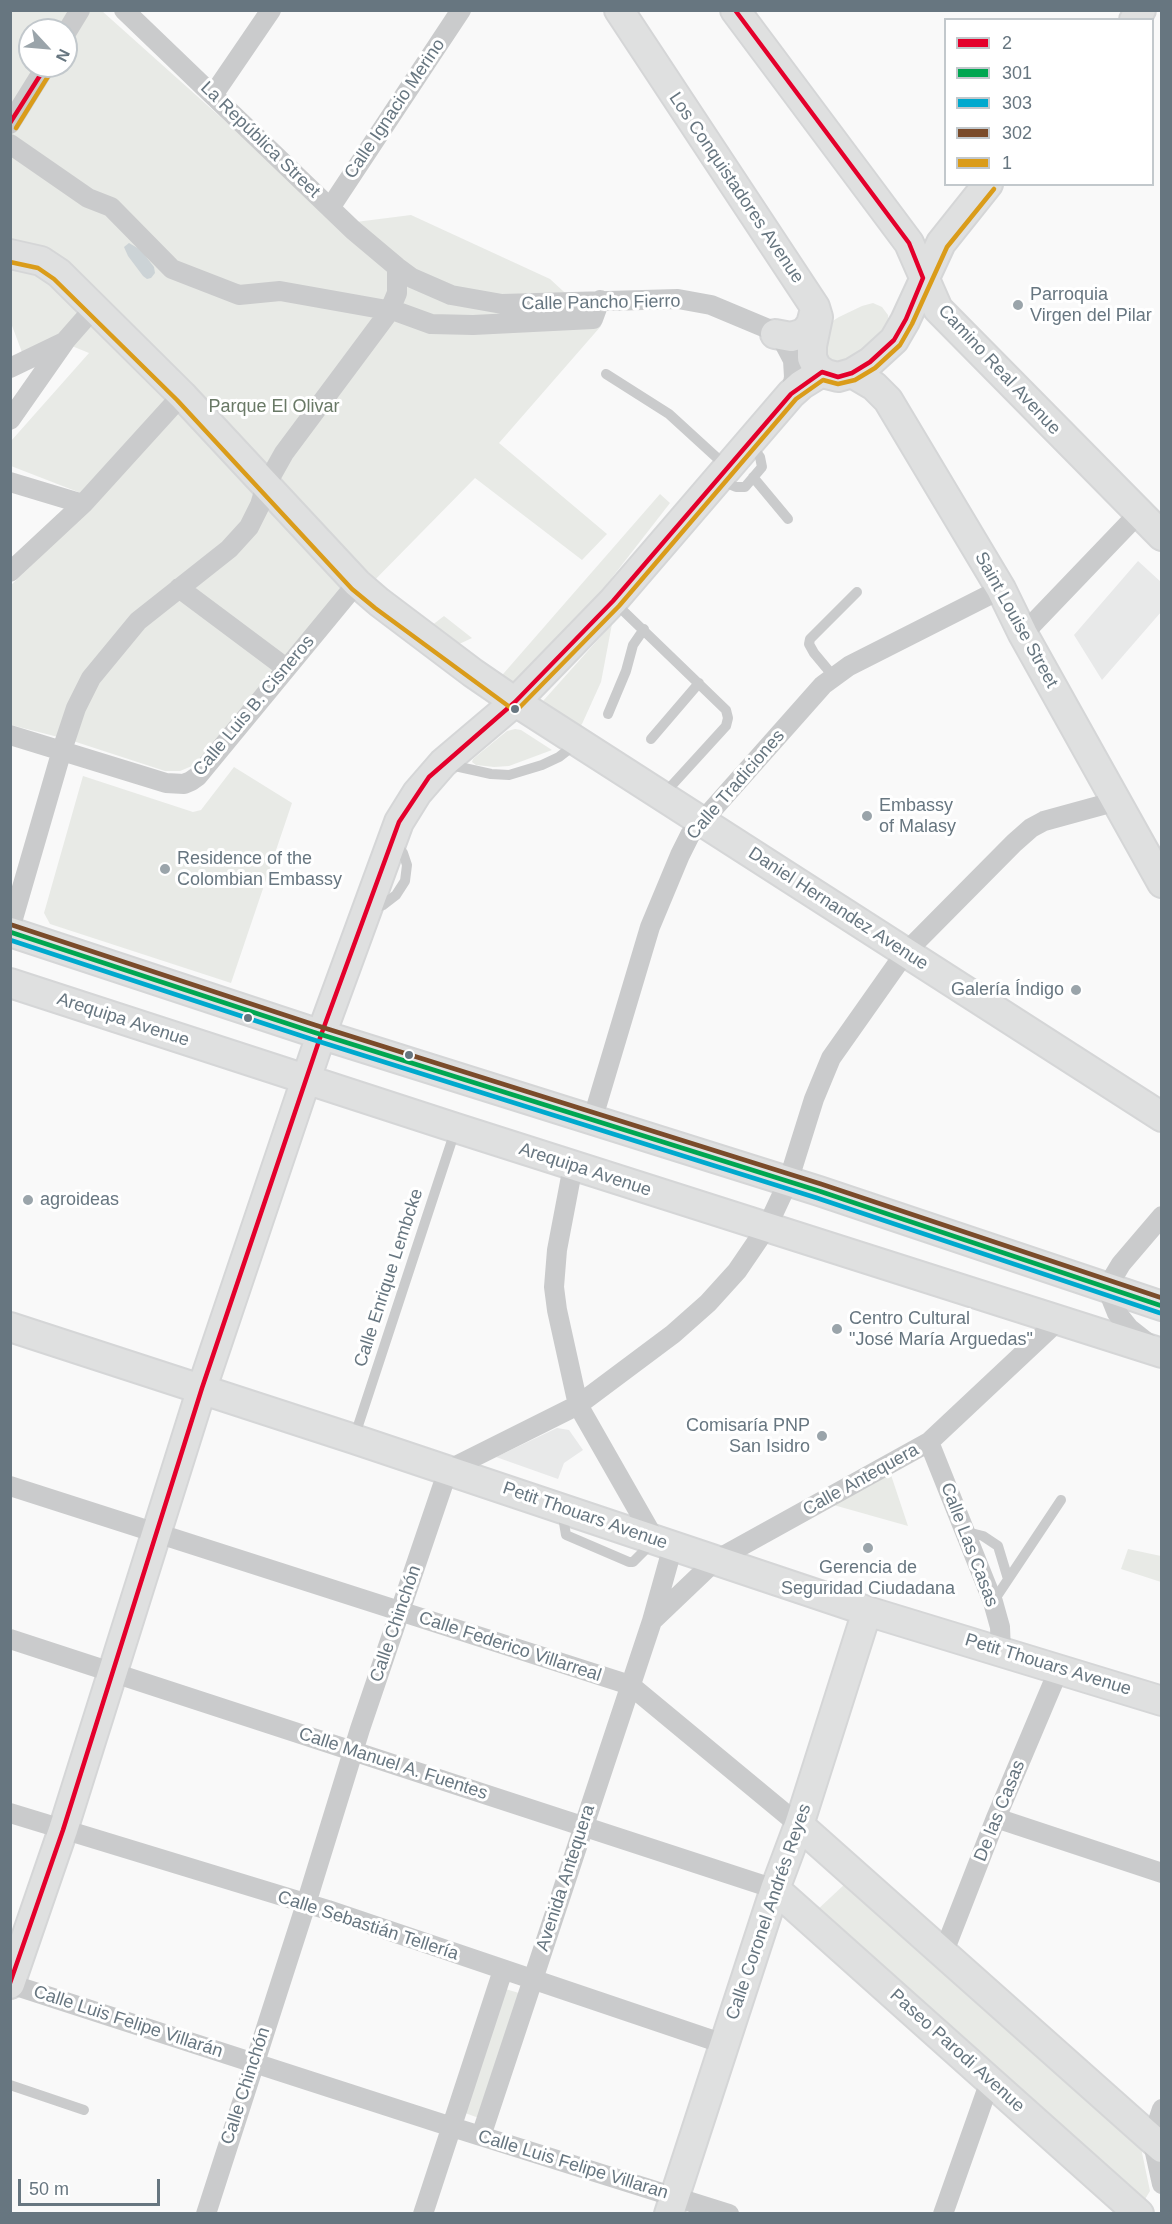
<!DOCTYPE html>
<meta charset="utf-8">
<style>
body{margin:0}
#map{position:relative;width:1172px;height:2224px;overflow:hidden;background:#f9f9f9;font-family:Arial,sans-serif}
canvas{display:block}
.frame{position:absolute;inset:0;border:12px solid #677680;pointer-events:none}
.legend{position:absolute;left:944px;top:18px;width:210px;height:168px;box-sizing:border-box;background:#fff;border:2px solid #c2c8cc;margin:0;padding:8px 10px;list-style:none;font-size:18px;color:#677680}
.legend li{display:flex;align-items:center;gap:12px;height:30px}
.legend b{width:30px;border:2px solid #c2c8cc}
.north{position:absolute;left:18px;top:18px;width:60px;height:60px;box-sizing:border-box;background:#fff;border:2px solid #c2c8cc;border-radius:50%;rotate:116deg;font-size:16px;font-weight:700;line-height:24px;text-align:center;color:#677680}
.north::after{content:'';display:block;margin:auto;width:21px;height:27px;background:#9aa4aa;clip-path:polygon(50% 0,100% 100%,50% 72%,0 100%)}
.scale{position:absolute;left:18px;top:2179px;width:142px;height:27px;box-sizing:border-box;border:3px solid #677680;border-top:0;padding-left:8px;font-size:18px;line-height:21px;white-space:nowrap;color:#677680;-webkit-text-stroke:4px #fff;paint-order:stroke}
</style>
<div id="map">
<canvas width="1172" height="2224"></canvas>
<div class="frame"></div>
<ul class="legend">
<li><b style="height:8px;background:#e4002b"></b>2</li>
<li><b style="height:8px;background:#00a651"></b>301</li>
<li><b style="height:8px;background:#00a9ce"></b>303</li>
<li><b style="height:8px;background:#7a4b2a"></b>302</li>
<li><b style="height:8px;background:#da9c1a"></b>1</li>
</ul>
<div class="north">N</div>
<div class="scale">50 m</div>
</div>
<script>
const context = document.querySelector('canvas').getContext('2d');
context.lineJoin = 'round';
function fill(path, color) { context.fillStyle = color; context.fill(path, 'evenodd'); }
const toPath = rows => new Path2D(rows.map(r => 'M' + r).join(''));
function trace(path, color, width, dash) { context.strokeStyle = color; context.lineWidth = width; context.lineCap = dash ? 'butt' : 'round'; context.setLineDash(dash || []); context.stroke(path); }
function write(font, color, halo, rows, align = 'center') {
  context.font = font + ' Arial,sans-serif'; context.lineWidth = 6; context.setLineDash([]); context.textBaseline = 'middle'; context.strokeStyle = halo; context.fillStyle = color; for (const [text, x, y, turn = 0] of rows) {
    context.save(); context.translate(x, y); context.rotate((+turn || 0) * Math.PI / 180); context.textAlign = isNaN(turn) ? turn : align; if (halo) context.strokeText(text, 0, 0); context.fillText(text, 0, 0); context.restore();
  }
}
const built = toPath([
 [1138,561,1161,582,1161,612,1102,680,1074,635],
 [557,1428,569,1430,583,1450,564,1463,558,1479,496,1457]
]);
const green = toPath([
 [10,11,102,11,340,224,411,215,550,279,601,326,499,443,607,534,582,560,475,478,192,766,180,771,165,771,70,740,11,725,11,585,93,506,78,492,11,466,11,441,89,353,67,344,23,355,11,323],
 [30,30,66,30,66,66,30,66],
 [873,303,882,307,888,315,889,326,861,357,832,364,819,357,820,329,839,317,862,306],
 [660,494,670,503,600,593,509,692,497,681],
 [444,616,472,638,455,646,431,626],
 [612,624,601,682,582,724,580,726,576,725,543,701],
 [515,729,521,730,552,750,509,766,494,767,476,765,472,762,473,759,507,731],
 [234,767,292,803,231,983,50,924,44,913,83,776,193,812,201,810],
 [890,1472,908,1526,830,1504],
 [1128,1549,1161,1556,1161,1582,1121,1569],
 [846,1883,1140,2143,1150,2191,1144,2201,816,1911],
 [502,1988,519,1993,479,2118,462,2112]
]);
const water = toPath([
 [129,243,141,250,154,267,155,273,151,278,147,279,143,276,128,256,124,247]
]);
const lane = toPath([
 [606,374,669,414,727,467],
 [753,477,788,519],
 [719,480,736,487,745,487,762,467,760,457,750,444],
 [613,601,726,710,728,718,726,726,663,795],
 [834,677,814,653,809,644,810,639,857,592],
 [608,714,626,671,633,645,644,629],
 [651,739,699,683],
 [446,764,491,774,509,775,542,765,559,757,577,743],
 [372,909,383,905,396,895,405,881,407,865,403,853,396,843],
 [354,1438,456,1128],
 [562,1511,566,1535,629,1562,633,1562,653,1542],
 [963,1531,983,1536,998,1546,1008,1579],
 [993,1602,1061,1500],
 [10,2085,84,2110]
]);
const street = toPath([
 [124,10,353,230,397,267,412,278,451,295,502,304,678,299,711,305,766,328,782,339,793,360,794,377,791,394],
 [66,33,80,10],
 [213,95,271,10],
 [10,124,46,66],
 [10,144,88,198,111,207,172,269,239,295,280,291,398,312,431,324,473,325,593,319,600,300],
 [330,208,461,10],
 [10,368,64,342],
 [10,420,66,340,95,307],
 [10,482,83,504],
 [10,572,83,504,182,395],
 [179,588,286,668],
 [1023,634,1138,514],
 [10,735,166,783,184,784,191,781,198,776,357,583],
 [10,929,62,750,76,708,91,678,138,621,229,549,249,527,260,505,266,485,284,453,389,312,397,293,397,267],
 [592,1121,650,927,680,855,690,835,823,685,849,666,1001,589],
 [573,1166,557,1250,554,1287,557,1310,578,1405,655,1540],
 [1148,1343,1129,1328,1117,1313,1111,1298,1110,1287,1112,1279,1121,1264,1162,1216],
 [929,1442,993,1602,1000,1627,1001,1651],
 [10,1486,630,1685,799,1825],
 [652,1621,716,1560,929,1442,1058,1321],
 [10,1639,775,1889],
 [10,1813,328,1910,724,2044],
 [996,1818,1162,1873],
 [943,1954,996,1818,1059,1669],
 [10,1984,452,2127,729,2214],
 [1162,2109,1152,2139,1162,2184],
 [481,2136,652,1621,673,1546],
 [206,2214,306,1904,360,1729,448,1470,578,1405,673,1334,708,1303,737,1271,767,1227,788,1182,814,1099,831,1058,905,953,1014,843,1031,828,1044,821,1117,801],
 [423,2214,503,1970],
 [943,2214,990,2081]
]);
const secondary = toPath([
 [619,10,815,307,818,317,812,346,812,358,817,368,826,374,838,377,852,373,870,362,894,340,905,321,941,243,988,184],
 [735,10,909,243,938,309,1162,536],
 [1134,20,1141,10],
 [10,254,41,261,59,273,182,395,357,583,379,602,473,673,508,697,1162,1117],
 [775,334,791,337,804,333,811,324,815,309],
 [852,373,874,386,888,400,1001,589,1023,634,1162,883],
 [10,932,313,1032,819,1191,1162,1306],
 [10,983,456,1128,1162,1353],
 [10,1327,354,1439,867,1611,1162,1701],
 [799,1825,1162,2148],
 [775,1889,1139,2214],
 [10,1984,63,1830,202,1388,321,1035,399,822,417,793,443,763,515,702,613,601,791,394,801,385,822,372],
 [669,2214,775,1889,799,1825,867,1611]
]);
const bus1 = toPath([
 [10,123,46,66],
 [10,1983,63,1830,202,1388,321,1035,399,822,429,777,515,702,613,601,791,394,822,372,838,377,852,373,870,362,894,340,906,319,923,278,909,243,735,10]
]);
const bus2 = toPath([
 [10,932,313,1032,819,1191,1162,1306]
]);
const bus3 = toPath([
 [10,940,311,1039,817,1198,1160,1313]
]);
const bus4 = toPath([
 [12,925,315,1025,821,1184,1162,1298]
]);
const bus5 = toPath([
 [16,128,52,70],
 [10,262,38,268,54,279,177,400,352,589,375,608,511,708,515,709,520,707,619,606,796,399,823,380,838,384,855,380,875,368,900,345,912,324,947,247,994,189]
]);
const markers = [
 [1018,305,6,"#9aa4aa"],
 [515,709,5,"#677680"],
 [867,816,6,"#9aa4aa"],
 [165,869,6,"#9aa4aa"],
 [1076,990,6,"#9aa4aa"],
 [248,1018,5,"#677680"],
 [409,1055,5,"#677680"],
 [28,1200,6,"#9aa4aa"],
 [837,1329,6,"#9aa4aa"],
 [822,1436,6,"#9aa4aa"],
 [868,1548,6,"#9aa4aa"]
];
const streetNames = [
 ["Calle Ignacio Merino",395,109,-56],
 ["La República Street",260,140,44],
 ["Los Conquistadores Avenue",736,188,56],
 ["Calle Pancho Fierro",601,303,-1],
 ["Camino Real Avenue",999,370,47],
 ["Saint Louise Street",1016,620,61],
 ["Calle Luis B. Cisneros",254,706,-50],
 ["Calle Tradiciones",736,785,-49],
 ["Daniel Hernandez Avenue",838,909,33],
 ["Arequipa Avenue",123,1020,18],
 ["Arequipa Avenue",585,1170,18],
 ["Calle Enrique Lembcke",389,1278,-72],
 ["Calle Antequera",861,1480,-29],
 ["Petit Thouars Avenue",585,1516,19],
 ["Calle Las Casas",969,1545,69],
 ["Calle Chinchón",396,1624,-71],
 ["Calle Federico Villarreal",510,1647,18],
 ["Petit Thouars Avenue",1048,1665,17],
 ["Calle Manuel A. Fuentes",393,1764,18],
 ["De las Casas",1000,1811,-68],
 ["Avenida Antequera",566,1878,-72],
 ["Calle Coronel Andrés Reyes",769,1912,-71],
 ["Calle Sebastián Tellería",368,1926,18],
 ["Calle Luis Felipe Villarán",128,2022,18],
 ["Paseo Parodi Avenue",957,2051,42],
 ["Calle Chinchón",246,2086,-72],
 ["Calle Luis Felipe Villaran",573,2165,17]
];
const poiNames = [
 ["Parroquia",1030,295],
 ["Virgen del Pilar",1030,316],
 ["Embassy",879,806],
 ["of Malasy",879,827],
 ["Residence of the",177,859],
 ["Colombian Embassy",177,880],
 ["Galería Índigo",1064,990,"right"],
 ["agroideas",40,1200],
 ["Centro Cultural",849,1319],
 ["\"José María Arguedas\"",849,1340],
 ["Comisaría PNP",810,1426,"right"],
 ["San Isidro",810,1447,"right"],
 ["Gerencia de",868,1568,"center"],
 ["Seguridad Ciudadana",868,1589,"center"]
];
const parkNames = [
 ["Parque El Olivar",274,407]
];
fill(built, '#e8e9e9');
fill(green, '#e8eae6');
fill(water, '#ccd3d6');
trace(secondary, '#d5d6d7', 32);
trace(lane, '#cacbcc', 10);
trace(street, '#cacbcc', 20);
trace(secondary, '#dfe0e0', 28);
trace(bus1, '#e4002b', 4.5);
trace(bus2, '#00a651', 4.5);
trace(bus3, '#00a9ce', 4.5);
trace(bus4, '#7a4b2a', 4.5);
trace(bus5, '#da9c1a', 4.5);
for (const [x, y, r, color] of markers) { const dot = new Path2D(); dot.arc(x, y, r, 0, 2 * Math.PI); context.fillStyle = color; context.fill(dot); trace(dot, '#fff', 2); }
write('18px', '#677680', '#fff', streetNames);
write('18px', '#677680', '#fff', poiNames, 'left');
write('18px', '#697966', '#fff', parkNames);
</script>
